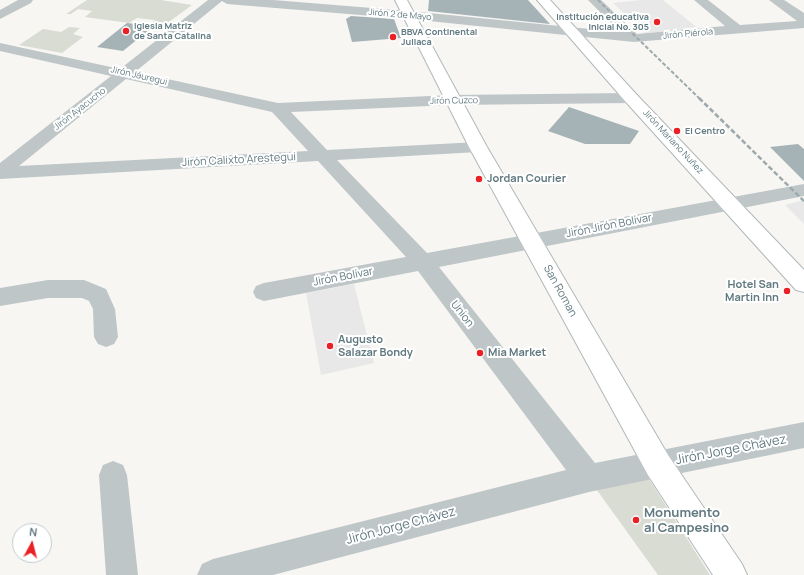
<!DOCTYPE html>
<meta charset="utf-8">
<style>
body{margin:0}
#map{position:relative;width:804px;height:575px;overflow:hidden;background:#f7f6f3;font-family:Manrope,sans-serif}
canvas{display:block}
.north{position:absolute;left:12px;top:523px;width:40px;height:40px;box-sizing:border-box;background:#fff;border:1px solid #c0cacc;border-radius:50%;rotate:7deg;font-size:11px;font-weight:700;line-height:16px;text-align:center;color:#617a80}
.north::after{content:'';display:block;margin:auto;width:14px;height:18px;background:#e92126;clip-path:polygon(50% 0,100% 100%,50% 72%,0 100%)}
</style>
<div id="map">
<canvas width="804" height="575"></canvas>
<div class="north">N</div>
</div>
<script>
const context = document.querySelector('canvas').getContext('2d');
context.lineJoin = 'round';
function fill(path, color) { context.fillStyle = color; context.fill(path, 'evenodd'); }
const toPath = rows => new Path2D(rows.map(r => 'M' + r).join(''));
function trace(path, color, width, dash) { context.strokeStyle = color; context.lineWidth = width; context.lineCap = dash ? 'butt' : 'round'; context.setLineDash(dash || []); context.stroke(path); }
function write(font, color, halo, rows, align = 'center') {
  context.font = font + ' Manrope,sans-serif'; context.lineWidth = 4; context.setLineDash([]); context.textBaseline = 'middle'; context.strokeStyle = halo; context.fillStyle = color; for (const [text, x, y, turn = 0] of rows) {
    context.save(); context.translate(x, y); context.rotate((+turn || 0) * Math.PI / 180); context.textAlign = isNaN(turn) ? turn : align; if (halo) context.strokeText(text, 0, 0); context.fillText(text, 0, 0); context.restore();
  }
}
const built = toPath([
 [641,0,663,0,699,29,645,33,613,3],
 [804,200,804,224,785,205],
 [354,284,374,363,321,375,306,293]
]);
const green = toPath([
 [87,0,161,0,192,5,162,27,149,25,155,20,137,18,129,23,85,17,92,11,78,9,71,14,66,14],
 [69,27,80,28,73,34,83,37,62,53,19,45,43,29,61,32],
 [642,468,710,575,658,575,589,479]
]);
const building = toPath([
 [429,0,528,0,550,24,428,11],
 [351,16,394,19,401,38,352,42,346,19],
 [127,23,154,26,123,51,97,47],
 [569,107,639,131,630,144,585,144,548,131],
 [798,144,804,149,804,181,770,147]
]);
const minor = toPath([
 [18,0,33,0,31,3,0,19,0,10,18,0],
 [208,0,273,0,409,11,620,32,588,0,601,0,637,34,725,26,694,0,708,0,740,25,797,21,769,0,784,0,804,13,804,28,634,42,409,19,227,4,222,1,135,72,278,103,452,95,631,93,637,95,639,98,637,101,631,103,452,105,291,112,327,150,478,142,484,143,487,147,484,151,478,152,337,160,427,253,804,184,804,196,439,267,595,463,804,422,804,448,589,492,273,575,197,575,202,564,213,559,566,470,418,271,264,301,256,298,253,292,256,286,264,283,406,257,318,161,0,179,0,163,111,76,0,51,0,43,120,69,208,0],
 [126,79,272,112,308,151,19,166,126,79],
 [48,280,84,280,106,289,115,309,118,337,114,344,106,347,98,344,94,337,93,309,89,301,82,298,48,298,0,306,0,288,48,280],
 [113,461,123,465,127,475,138,575,106,575,99,475,103,465,113,461]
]);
const major = toPath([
 [395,0,407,0,487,147,668,455,742,564,747,575,713,575,648,475,469,147,395,0],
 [537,0,550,0,637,95,804,270,804,292,796,290,625,101,537,0]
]);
const railFar1 = toPath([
 [598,0,700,99]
]);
const rail = toPath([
 [699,98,804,201]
]);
const markers = [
 [657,22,4,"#e92126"],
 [126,31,4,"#e92126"],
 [393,37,4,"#e92126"],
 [677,131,4,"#e92126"],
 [479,179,4,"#e92126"],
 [787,291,4,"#e92126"],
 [330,346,4,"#e92126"],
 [480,353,4,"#e92126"],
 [636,520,4,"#e92126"]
];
const farStreetnames = [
 ["Jirón 2 de Mayo",400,15,5],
 ["Jirón Piérola",688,34,-5],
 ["Jirón Jáuregui",139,76,13],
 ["Jirón Cuzco",454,101,-1],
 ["Jirón Ayacucho",80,109,-38],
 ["Jirón Mariano Nuñez",673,142,47]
];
const farPoinames = [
 ["Institución educativa",649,17,"right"],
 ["inicial No. 305",649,27,"right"],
 ["Iglesia Matriz",134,26],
 ["de Santa Catalina",134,36],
 ["BBVA Continental",401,32],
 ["Juliaca",401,42],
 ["El Centro",685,131]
];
const streetNames = [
 ["Jirón Calixto Arestegui",239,160,-3],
 ["Jirón Jirón Bolívar",609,226,-11],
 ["Jirón Bolívar",343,277,-11],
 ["San Roman",560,291,61],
 ["Union",462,314,52]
];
const poiNames = [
 ["Jordan Courier",487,179],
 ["Hotel San",779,285,"right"],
 ["Martin Inn",779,298,"right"],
 ["Augusto",338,340],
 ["Salazar Bondy",338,353],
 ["Mia Market",488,353]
];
const nearStreetnames = [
 ["Jirón Jorge Chávez",731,450,-11],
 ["Jirón Jorge Chávez",401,526,-15]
];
const nearPoinames = [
 ["Monumento",644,513],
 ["al Campesino",644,528]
];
fill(built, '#e7e8e7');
fill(green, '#d8dcd2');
fill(building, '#a6b3b6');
trace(major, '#b1b8ba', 2);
fill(minor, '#bfc6c8');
fill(major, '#fff');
trace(railFar1, '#9ea9ac', 2, [4, 2]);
trace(rail, '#9ea9ac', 2.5, [5, 2.5]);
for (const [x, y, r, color] of markers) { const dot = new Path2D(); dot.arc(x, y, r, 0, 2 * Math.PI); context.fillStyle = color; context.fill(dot); trace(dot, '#fff', 1.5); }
write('9px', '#617a80', '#fff', farStreetnames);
write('bold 9px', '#617a80', '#fff', farPoinames, 'left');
write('11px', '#617a80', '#fff', streetNames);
write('bold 11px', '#617a80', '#fff', poiNames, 'left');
write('13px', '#617a80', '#fff', nearStreetnames);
write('bold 13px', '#617a80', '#fff', nearPoinames, 'left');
</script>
